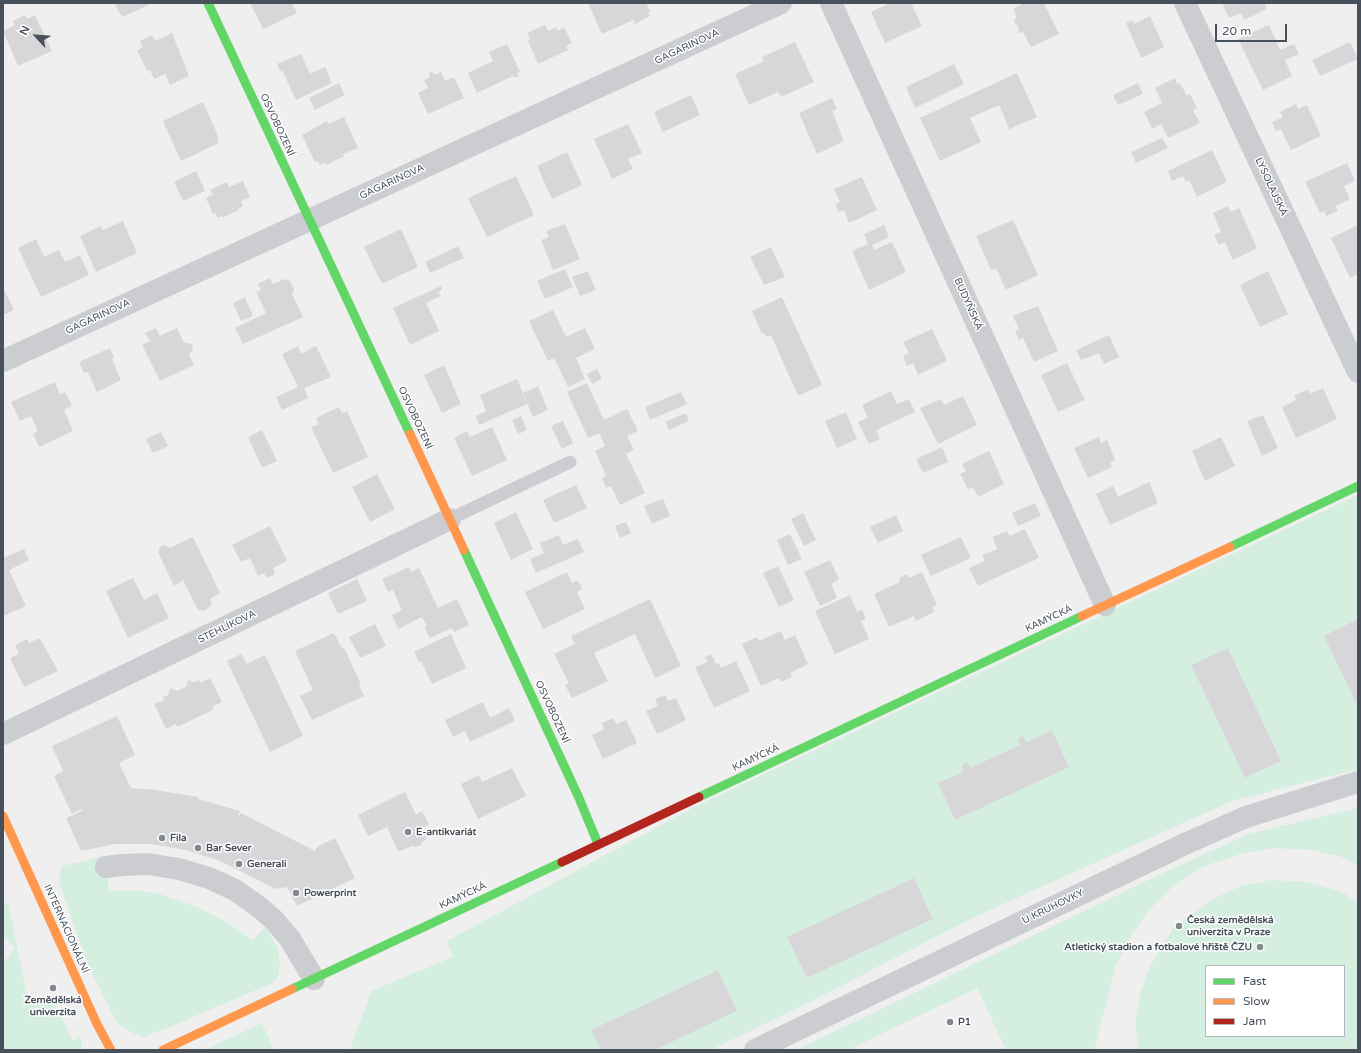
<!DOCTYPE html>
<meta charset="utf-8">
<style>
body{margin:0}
#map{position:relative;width:1361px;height:1053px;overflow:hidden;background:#f0efef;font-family:"Varela Round",sans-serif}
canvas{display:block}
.frame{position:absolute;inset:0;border:4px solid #47505b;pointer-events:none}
.legend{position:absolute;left:1205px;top:965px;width:140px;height:72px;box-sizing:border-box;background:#fff;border:1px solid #b5b9bd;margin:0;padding:5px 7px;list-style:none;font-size:12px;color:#47505b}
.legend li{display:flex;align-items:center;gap:8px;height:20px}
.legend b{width:20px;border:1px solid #b5b9bd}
.north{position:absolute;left:16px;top:16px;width:40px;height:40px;-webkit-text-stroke:3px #fff;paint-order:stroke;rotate:296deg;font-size:11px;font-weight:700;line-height:16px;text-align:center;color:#47505b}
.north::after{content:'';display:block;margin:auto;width:14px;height:18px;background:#47505b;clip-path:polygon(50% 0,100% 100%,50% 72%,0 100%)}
.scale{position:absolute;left:1215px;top:24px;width:72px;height:18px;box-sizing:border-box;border:2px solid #47505b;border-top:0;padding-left:5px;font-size:12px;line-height:14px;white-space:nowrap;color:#47505b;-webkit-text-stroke:3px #fff;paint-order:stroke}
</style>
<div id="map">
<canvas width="1361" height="1053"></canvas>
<div class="frame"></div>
<ul class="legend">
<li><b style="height:5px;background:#63d668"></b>Fast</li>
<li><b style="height:5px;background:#ff974d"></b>Slow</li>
<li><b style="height:5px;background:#b3261e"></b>Jam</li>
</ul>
<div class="north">N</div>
<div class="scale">20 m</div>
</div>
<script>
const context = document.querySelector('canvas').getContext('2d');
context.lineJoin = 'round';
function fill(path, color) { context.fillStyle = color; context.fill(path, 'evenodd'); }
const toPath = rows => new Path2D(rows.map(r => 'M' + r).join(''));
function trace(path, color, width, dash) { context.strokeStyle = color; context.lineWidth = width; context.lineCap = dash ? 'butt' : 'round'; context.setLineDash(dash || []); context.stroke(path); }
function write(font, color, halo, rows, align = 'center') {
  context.font = font + ' "Varela Round",sans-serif'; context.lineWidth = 3; context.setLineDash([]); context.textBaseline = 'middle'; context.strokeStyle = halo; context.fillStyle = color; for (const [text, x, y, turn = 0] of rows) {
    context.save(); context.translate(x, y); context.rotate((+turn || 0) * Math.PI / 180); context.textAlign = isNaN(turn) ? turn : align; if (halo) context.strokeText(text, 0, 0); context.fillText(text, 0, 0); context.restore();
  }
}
const green = toPath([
 [1358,495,1358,619,1324,636,1358,707,1358,769,1232,801,968,920,820,997,711,1050,655,1050,737,1011,718,970,592,1030,601,1050,350,1050,371,991,453,957,447,941,694,807],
 [1228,648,1281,761,1245,778,1191,665],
 [1051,730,1069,766,955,820,938,783,964,771,961,766,967,763,970,768,1020,745,1017,739,1023,736,1026,742],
 [914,878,933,919,807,978,788,937],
 [1358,808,1358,865,1342,857,1311,850,1274,848,1243,853,1202,867,1172,887,1149,910,1132,934,1116,965,1094,1050,1006,1050,977,988,848,1050,796,1050,1144,882,1248,834],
 [104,856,109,891,131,890,160,894,195,906,225,921,252,940,266,927,278,949,280,965,278,977,271,984,244,995,165,1029,143,1037,128,1031,116,1021,88,965,59,882,62,866],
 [1271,880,1308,882,1342,892,1358,903,1358,1050,1139,1050,1135,1024,1140,995,1149,968,1173,928,1213,899,1241,886],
 [1206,966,1344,966,1344,1036,1206,1036],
 [8,902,28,1000,51,996,73,1041,80,1035,82,1044,81,1050,3,1050,3,963,15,948,3,934,3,906],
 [262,1023,274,1050,208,1050,208,1048]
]);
const building = toPath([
 [114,3,153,3,122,17],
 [250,3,292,3,297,13,263,29],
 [588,3,646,3,650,11,648,12,650,16,635,24,633,20,602,34],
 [890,3,911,3,922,26,885,43,871,12],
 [1025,3,1044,3,1059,34,1031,47,1023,32,1019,33,1018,29,1019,28,1017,24,1016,25,1014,20,1017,18,1013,9],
 [1222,3,1264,3,1267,9,1244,20,1241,13,1229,18],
 [25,15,27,19,35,15,52,51,18,66,3,31,15,25,13,21],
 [1150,16,1164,47,1141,58,1126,23,1132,20,1134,24],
 [545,25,548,31,556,27,558,31,564,27,572,43,566,46,568,50,538,64,528,41,530,39,527,33],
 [1269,25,1280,50,1294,44,1299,54,1285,60,1292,76,1263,90,1238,39],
 [172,33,189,76,170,85,165,74,154,79,150,70,147,71,137,50,143,47,140,41,152,35,155,41],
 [795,42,814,82,781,97,778,92,749,105,735,74,764,61,762,57],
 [1350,42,1358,59,1320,76,1312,60],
 [507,44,520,72,517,73,519,76,514,78,513,76,477,93,468,73,493,61,489,52],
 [301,54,310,74,325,67,332,83,296,100,282,70,280,71,277,64],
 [954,64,964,84,915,108,906,87],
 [433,71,434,75,441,72,445,81,454,77,464,98,428,114,418,93,428,88,424,80,430,77,429,73],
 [1017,73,1037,117,1007,130,1007,129,1009,128,999,105,970,118,981,142,940,161,920,118],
 [1175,78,1177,84,1180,83,1187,96,1190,94,1197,108,1193,110,1200,123,1168,138,1161,124,1152,129,1144,112,1162,103,1155,88],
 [339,83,345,95,315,110,309,98],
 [1138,83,1143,94,1118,105,1113,95],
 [691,95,700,115,663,132,654,112],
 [832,98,837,109,832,111,844,141,817,154,799,113],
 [203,102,219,138,217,139,219,143,181,161,163,121],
 [1296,104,1298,109,1307,105,1321,136,1291,150,1281,129,1276,131,1272,122,1283,117,1280,112],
 [344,117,358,148,343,154,344,156,326,165,325,162,320,165,318,161,315,162,302,135,327,121,328,124],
 [628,124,642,153,628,159,633,169,612,179,594,139],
 [1162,138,1168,148,1136,163,1131,152],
 [1212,150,1227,182,1197,197,1189,180,1186,182,1183,176,1172,181,1168,171],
 [567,152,582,185,552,199,537,166],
 [1347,163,1355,181,1344,186,1350,199,1335,206,1338,211,1326,216,1324,211,1320,213,1305,182],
 [196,171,205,191,183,201,174,182],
 [516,176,534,215,487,237,468,198],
 [862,177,877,210,849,223,844,210,839,212,835,204,840,202,834,189],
 [243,181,250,197,241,201,243,206,238,209,239,210,223,217,222,216,218,218,215,213,213,214,206,198,213,194,210,190,227,182,229,187],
 [1228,206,1231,212,1239,208,1257,248,1233,260,1225,242,1219,245,1214,235,1221,232,1213,213],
 [1013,220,1038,275,1006,290,996,268,991,270,976,236],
 [123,221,137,253,96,272,80,236,101,226,103,230],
 [565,224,580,259,553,270,541,240,549,237,546,231],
 [884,225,889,237,872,245,874,250,892,242,906,272,869,290,852,251,868,244,864,234],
 [1358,225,1358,274,1350,278,1331,238],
 [401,229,418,267,382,284,364,247],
 [36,239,44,257,59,250,65,262,80,255,89,275,41,297,18,248],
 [458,246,464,258,430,273,425,262],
 [771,247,785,277,764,285,750,257],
 [565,269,573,287,545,299,537,281],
 [588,271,596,290,580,296,572,277],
 [1268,271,1288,314,1260,327,1240,285],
 [270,278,273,284,285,279,290,281,294,289,292,294,303,317,243,344,235,328,266,313,256,292,261,290,258,284],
 [441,286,442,290,438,292,441,296,426,303,439,331,410,345,393,308],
 [3,287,14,310,3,315],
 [245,297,253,316,241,321,233,303],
 [782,297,822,385,798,396,771,335,766,337,764,333,762,334,752,311],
 [1038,306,1058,351,1034,362,1023,338,1019,340,1015,331,1019,329,1013,316],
 [553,310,566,337,585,328,595,349,576,358,585,379,568,387,554,358,548,361,529,321],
 [156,328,160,336,177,328,184,343,189,343,192,345,193,350,189,354,194,365,160,381,142,345,150,341,145,333],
 [932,329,947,361,918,375,913,363,907,366,903,356,909,353,903,342],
 [1109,335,1119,357,1104,364,1099,353,1081,360,1076,350],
 [298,346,301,354,316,346,331,377,304,388,308,398,282,410,276,397,298,387,282,354],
 [110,348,114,358,112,359,121,380,97,392,88,372,84,373,79,362],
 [1067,363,1085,400,1058,412,1041,375],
 [444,365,461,404,442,413,424,375],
 [597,369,602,379,592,384,587,374],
 [517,379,527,404,479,425,476,416,486,411,480,395],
 [55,382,60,394,65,392,72,405,64,410,73,431,39,447,33,434,38,431,31,416,20,421,11,402],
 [587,383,604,420,627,409,638,431,627,436,634,450,626,454,645,493,620,505,611,486,606,488,602,478,606,476,595,451,605,446,599,433,588,438,567,392],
 [538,386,548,410,533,417,523,393],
 [1323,388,1337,419,1296,438,1282,407,1296,400,1294,396,1308,389,1310,394],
 [891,391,897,404,909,399,915,412,876,430,880,439,869,444,858,422,868,418,862,405],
 [681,392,687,404,650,420,645,407],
 [963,396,977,425,938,444,920,408,941,399,944,405],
 [339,407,342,413,347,411,368,457,333,473,311,427,319,424,316,418],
 [846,412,857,439,837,448,825,421],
 [686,413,689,421,669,430,665,422],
 [1263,415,1278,448,1262,456,1247,421],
 [521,416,527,430,518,434,512,420],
 [563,421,573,443,562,449,551,426],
 [492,427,507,460,472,476,454,438,467,431,470,437],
 [262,430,277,461,262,468,248,437],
 [161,432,168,446,153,453,146,439],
 [1099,437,1101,443,1107,440,1115,460,1110,463,1112,467,1088,478,1074,448],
 [1221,437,1235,466,1205,481,1192,451],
 [942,447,948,462,923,473,916,459],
 [989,451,1004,484,978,497,973,487,968,489,960,474,966,471,962,464],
 [377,474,395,509,370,522,352,487],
 [1149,482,1158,503,1110,525,1096,494,1113,486,1118,497],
 [576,485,587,508,554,523,543,500],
 [663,499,670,516,652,524,644,506],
 [1035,503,1041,516,1018,526,1012,513],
 [516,512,533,549,511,560,494,523],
 [803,513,816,540,804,546,791,519],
 [896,515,903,531,878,543,870,527],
 [626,522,631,533,620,538,615,526],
 [270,526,287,561,273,568,275,574,267,578,264,573,258,576,250,558,241,562,232,545],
 [1025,529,1039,558,978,586,969,568,985,561,982,555,997,549,993,537,1007,531,1010,536],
 [790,534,802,559,788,565,777,540],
 [559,535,563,545,578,539,584,552,536,573,530,559,544,553,540,543],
 [193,537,220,593,210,599,212,603,210,607,203,611,198,610,183,580,174,586,158,552,160,547,165,545,170,548],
 [961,537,971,558,931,576,921,555],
 [24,549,29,560,9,570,26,606,3,616,3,558],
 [830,560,839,579,831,584,837,598,820,606,804,572],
 [778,566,794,600,779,607,763,573],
 [409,567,411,572,419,568,438,608,457,599,469,625,454,632,452,628,430,638,424,627,427,626,422,617,398,629,392,615,402,610,393,590,388,592,382,579],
 [567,572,572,583,578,580,582,589,577,592,585,609,543,629,525,592],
 [922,572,937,605,932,607,934,612,916,621,914,616,889,627,874,594,900,582,899,578,907,574,909,578],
 [133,578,144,600,157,593,169,618,128,638,106,591],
 [357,579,367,601,338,614,328,593],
 [850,595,857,612,862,609,866,619,861,621,869,639,835,654,815,611],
 [650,599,681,666,655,678,635,634,594,653,608,681,572,698,565,685,569,683,554,654,575,644,571,636],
 [1358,619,1358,707,1324,636],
 [375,624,386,646,360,658,349,637],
 [781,631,785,640,795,635,808,664,790,673,792,677,781,682,779,678,761,686,742,644,757,637,759,641],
 [334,633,342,649,344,648,361,684,359,685,364,696,312,720,300,696,313,690,295,651],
 [451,634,466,668,432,684,421,661,419,662,414,652],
 [40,638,58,671,24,687,10,658,19,654,15,645,27,639,29,643],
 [1228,648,1281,761,1245,778,1191,665],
 [241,654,247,664,265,655,303,736,270,752,227,661],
 [711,654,716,664,719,663,721,668,736,661,750,691,714,708,695,667,708,662,705,657],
 [210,678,222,702,212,707,213,710,177,727,176,724,166,729,154,704,164,700,163,697,168,695,170,688,177,691,186,687,188,680,194,682,199,680,200,683],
 [665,695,668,701,676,698,686,720,657,734,646,711,658,706,655,699],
 [483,702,490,718,509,708,515,721,470,742,465,731,453,737,445,720],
 [117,716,135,755,119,763,131,788,155,790,198,797,198,799,240,811,238,818,241,813,315,851,317,847,335,838,355,878,297,906,287,887,276,889,220,861,186,850,151,844,115,844,81,851,66,818,82,811,81,809,72,814,54,776,63,771,52,746],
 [613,718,616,724,626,720,637,743,603,759,592,735,604,729,602,723],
 [1052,730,1069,767,955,820,938,783,964,771,961,766,967,762,970,768,1020,745,1017,739,1023,736,1026,742],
 [512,768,526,796,478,819,461,784,479,775,482,782],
 [405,792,416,815,422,811,429,825,422,828,427,839,423,841,421,845,417,847,412,846,398,852,387,827,368,836,358,815],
 [914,878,933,919,807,978,787,937],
 [718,970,737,1011,655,1050,601,1050,591,1030]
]);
const lane = toPath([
 [450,519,570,462]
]);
const street = toPath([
 [831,3,1105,605],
 [1185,3,1358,372],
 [3,361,781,3],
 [3,734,450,519],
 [106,867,123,865,148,864,179,869,209,878,235,890,259,907,274,920,290,939,314,979],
 [755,1050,1187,843,1246,817,1358,782]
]);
const fast = toPath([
 [208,3,410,434],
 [1230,547,1358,486],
 [464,550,579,798,598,844],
 [699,797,1082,616],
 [292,989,562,862]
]);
const slow = toPath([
 [410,434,464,550],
 [1082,616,1230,547],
 [3,816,96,1022,111,1050],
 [163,1050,292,989]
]);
const jam = toPath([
 [562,862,699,797]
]);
const markers = [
 [408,832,4,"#82888f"],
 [162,838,4,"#82888f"],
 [198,848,4,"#82888f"],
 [239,864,4,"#82888f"],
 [296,893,4,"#82888f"],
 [1179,926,4,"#82888f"],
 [1260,947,4,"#82888f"],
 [53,988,4,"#82888f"],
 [950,1022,4,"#82888f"]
];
const streetNames = [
 ["GAGARINOVA",687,47,-25],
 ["OSVOBOZENÍ",277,125,65],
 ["GAGARINOVA",392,182,-25],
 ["LYSOLAJSKÁ",1271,187,65],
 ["BUDYŇSKÁ",968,304,66],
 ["GAGARINOVA",98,317,-25],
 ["OSVOBOZENÍ",415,418,65],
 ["KAMÝCKÁ",1049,619,-25],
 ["STEHLÍKOVA",227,627,-26],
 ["OSVOBOZENÍ",552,712,65],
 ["KAMÝCKÁ",756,758,-25],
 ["KAMÝCKÁ",463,896,-25],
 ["U KRUHOVKY",1053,907,-26],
 ["INTERNACIONÁLNÍ",66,929,66]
];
const poiNames = [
 ["E-antikvariát",416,832],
 ["Fila",170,838],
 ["Bar Sever",206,848],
 ["Generali",247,864],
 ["Powerprint",304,893],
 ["Česká zemědělská",1187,920],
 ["univerzita v Praze",1187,932],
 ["Atletický stadion a fotbalové hřiště ČZU",1252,947,"right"],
 ["Zemědělská",53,1000,"center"],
 ["univerzita",53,1012,"center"],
 ["P1",958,1022]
];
fill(green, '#d4eee0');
fill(building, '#d7d7d9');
trace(lane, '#cbcdd0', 13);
trace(street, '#cbcdd0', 22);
trace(fast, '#63d668', 9);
trace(slow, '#ff974d', 9);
trace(jam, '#b3261e', 9);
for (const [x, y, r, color] of markers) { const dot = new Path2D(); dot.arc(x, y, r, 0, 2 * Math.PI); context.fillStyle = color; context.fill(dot); trace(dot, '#fff', 1.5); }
write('10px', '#47505b', '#fff', streetNames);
write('bold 10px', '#47505b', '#fff', poiNames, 'left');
</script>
